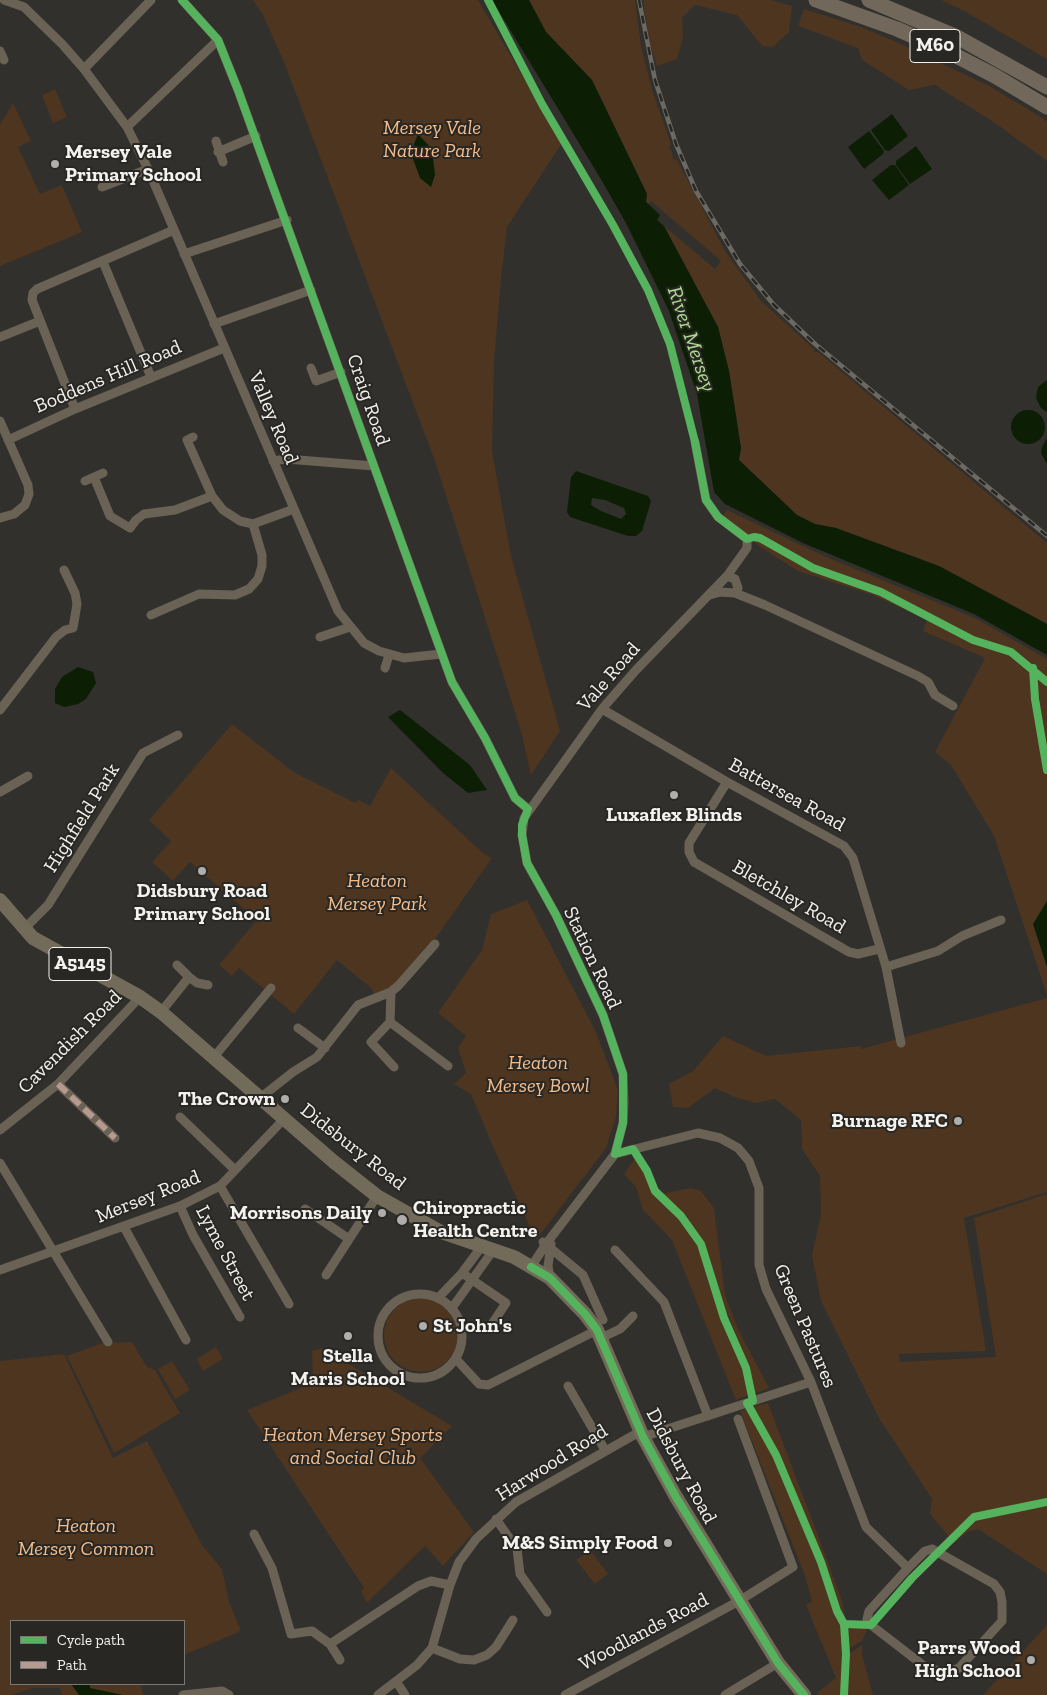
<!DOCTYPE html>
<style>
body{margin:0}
#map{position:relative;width:1047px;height:1695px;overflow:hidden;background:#31302d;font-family:"Zilla Slab",serif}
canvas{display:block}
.legend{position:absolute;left:10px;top:1620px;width:175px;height:65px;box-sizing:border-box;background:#282723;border:1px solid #797875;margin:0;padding:6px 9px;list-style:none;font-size:15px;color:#f3f2ef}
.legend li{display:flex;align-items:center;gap:10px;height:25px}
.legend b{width:25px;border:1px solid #797875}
</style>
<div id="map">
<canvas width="1047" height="1695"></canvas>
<ul class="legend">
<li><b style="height:6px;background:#56b35d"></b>Cycle path</li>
<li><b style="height:6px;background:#b69a8f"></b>Path</li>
</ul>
</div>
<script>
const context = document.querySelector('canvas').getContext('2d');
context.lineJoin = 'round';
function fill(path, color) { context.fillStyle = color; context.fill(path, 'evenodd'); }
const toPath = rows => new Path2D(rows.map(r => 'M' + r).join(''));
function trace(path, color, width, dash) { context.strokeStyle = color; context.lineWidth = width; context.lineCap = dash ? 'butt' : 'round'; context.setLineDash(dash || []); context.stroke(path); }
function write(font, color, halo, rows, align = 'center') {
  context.font = font + ' "Zilla Slab",serif'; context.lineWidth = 4; context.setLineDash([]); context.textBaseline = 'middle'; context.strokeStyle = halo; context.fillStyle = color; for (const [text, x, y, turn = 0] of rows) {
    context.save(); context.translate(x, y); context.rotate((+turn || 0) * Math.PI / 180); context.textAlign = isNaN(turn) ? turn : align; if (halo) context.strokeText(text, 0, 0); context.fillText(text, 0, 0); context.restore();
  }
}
const green = toPath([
 [253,0,478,0,562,143,507,227,501,279,494,362,492,451,511,556,560,731,531,775,521,731,435,461,284,62,263,15],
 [529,0,635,0,641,46,653,93,671,144,669,148,672,151,673,159,677,160,725,251,761,301,814,349,814,352,818,352,1047,543,1047,624,939,566,836,528,815,524,797,515,739,460,741,448,729,371,718,327,664,226,715,269,721,261,651,201,649,204,646,202,647,194,592,80,546,32],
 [643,0,771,0,792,6,789,32,773,47,762,46,737,15,695,5,682,18,683,37,677,59,657,66,649,41],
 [941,0,1047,0,1047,59,966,12],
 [804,9,861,27,899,43,989,86,1036,114,1047,121,1047,161,995,123,935,85,909,90,862,60,858,48,798,26],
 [55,89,67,117,53,123,42,95],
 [13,103,31,141,18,147,40,194,62,185,82,232,0,266,0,125],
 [727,510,824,556,975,618,1047,659,1047,995,994,836,951,765,935,752,985,658,923,631,927,620,873,595,798,571,759,546,723,515],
 [232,724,295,773,355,803,359,800,370,806,391,768,484,854,492,858,433,942,397,984,375,997,371,988,337,960,294,1014,239,968,232,976,219,965,257,920,190,862,173,881,152,862,171,841,149,820],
 [527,900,596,1032,618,1090,616,1117,606,1148,536,1240,494,1149,471,1094,454,1084,466,1073,458,1048,466,1036,438,1013,482,950,491,914],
 [1047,998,1047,1192,964,1218,986,1351,899,1354,900,1362,996,1357,974,1218,1047,1194,1047,1574,978,1529,967,1532,954,1543,930,1514,932,1499,879,1418,821,1301,812,1255,821,1215,820,1176,802,1149,801,1120,775,1099,755,1103,732,1096,715,1088,688,1108,673,1107,669,1084,693,1071,723,1036,766,1056,861,1046,861,1049],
 [636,1157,653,1194,682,1221,697,1241,724,1326,744,1366,749,1395,736,1400,672,1240,643,1210,636,1187,624,1174],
 [691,1188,701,1191,714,1208,725,1295,738,1329,769,1388,753,1394,749,1367,715,1283,703,1243,684,1215,661,1194],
 '384 1335a37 37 0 1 1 74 0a37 37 0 1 1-74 0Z',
 [132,1342,147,1367,155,1370,180,1413,114,1453,67,1356,102,1343],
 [216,1347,223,1359,203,1371,197,1359],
 [322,1348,452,1426,420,1458,474,1532,443,1566,425,1546,367,1603,361,1591,364,1588,247,1410,313,1383,312,1351],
 [64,1354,113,1458,147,1441,202,1545,222,1569,229,1602,241,1631,184,1655,184,1621,11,1621,11,1684,141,1684,143,1695,62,1695,60,1688,33,1688,11,1695,0,1695,0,1361],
 [172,1361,190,1390,175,1399,158,1369],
 [768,1403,826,1557,842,1601,845,1619,785,1470,752,1407],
 [748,1408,775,1457,821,1569,833,1608,842,1626,844,1654,842,1695,819,1695,817,1693,836,1678,806,1605,812,1601,804,1573,740,1411],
 [590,1550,608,1574,595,1584,576,1560],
 [1047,1625,1047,1695,983,1695],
 [864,1626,867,1630,862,1641,848,1649,847,1629],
 [862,1645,862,1655,873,1695,847,1695,849,1654]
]);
const water = toPath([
 [492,0,529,0,546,32,592,80,647,194,646,202,660,215,657,220,664,226,718,327,729,371,741,448,739,460,797,515,815,524,836,528,939,566,1047,624,1047,655,974,614,803,543,725,504,714,492,697,394,669,311,626,223,602,181],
 [892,114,908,136,889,151,885,150,871,130],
 [869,131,884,151,883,154,864,169,848,147],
 [418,134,432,149,435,175,431,187,420,178,413,159,414,144],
 [916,146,932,169,910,184,896,165,896,161],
 [891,165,895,165,909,185,889,200,872,180],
 [1047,380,1047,412,1041,408,1036,398,1038,387],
 '1011 427a17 17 0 1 1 34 0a17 17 0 1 1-34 0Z',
 [1047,438,1047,464,1041,453,1042,447],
 [576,471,648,496,651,501,642,531,636,536,628,536,570,517,567,512,571,477],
 [592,498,605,500,624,508,626,514,621,519,601,511,591,505],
 [78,667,93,672,96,683,86,699,78,704,64,707,55,703,55,689,62,677],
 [400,710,470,765,487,790,468,793,443,773,388,717],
 [1047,901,1047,967,1033,924],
 [71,1684,90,1684,90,1688,123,1695,79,1695]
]);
const street = toPath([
 [4,0,24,7,62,44,84,69,127,127,148,169,338,611,364,643,379,651,404,658,441,654],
 [182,0,218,40,238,90,452,682,485,738,515,798,528,809],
 [0,51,4,60],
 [84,69,151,0],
 [127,127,218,40],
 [216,141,223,162],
 [218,152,256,136],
 [102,187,148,169],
 [184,254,287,220],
 [103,262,151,377],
 [214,324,311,290],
 [0,337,40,321],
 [311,368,316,381,341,372],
 [75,409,32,300,33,293,37,289,174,230],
 [0,421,28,485,29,494,25,505,14,514,0,518],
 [193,437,187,440,212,496,223,510,240,521,253,524,294,509],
 [8,440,75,409,224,348],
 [695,442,706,500,718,517,747,539,747,548,727,576],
 [273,461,286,459,374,466],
 [94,477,110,516,130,528,136,520,144,514,175,510,212,496],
 [85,481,103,473],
 [710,595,720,592,735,593,765,605,918,676,928,682,935,695,953,706],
 [151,615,199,594,235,595,249,589,258,579,262,566,262,555,253,524],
 [320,637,350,627],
 [385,668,389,655],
 [602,709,727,782,844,846,853,858,886,967,901,1043],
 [0,710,56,637,65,630,73,628,77,604,75,593,64,570],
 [727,782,689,843,689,852,694,862,849,952,858,954,879,949],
 [0,792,28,776],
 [24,929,48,905,143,753,178,735],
 [886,967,938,951,962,936,1001,920],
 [189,977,197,983,208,985],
 [391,992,390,1022,371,1042,394,1067],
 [161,1012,189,977,177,965],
 [390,1022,448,1066],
 [298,1028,325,1048],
 [214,1057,271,988],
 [58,1084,115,1138],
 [260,1098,293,1072,317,1057,358,1005,391,992,399,985,435,944],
 [180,1117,235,1170],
 [0,1130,58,1084,140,997],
 [615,1154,698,1133,720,1138,738,1148,749,1161,759,1188,759,1265,766,1289,811,1382,866,1527,908,1568],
 [0,1163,108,1342],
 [220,1186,289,1304],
 [180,1206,193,1235,240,1317],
 [305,1209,349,1239],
 [124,1227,186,1340],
 [543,1242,583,1275,603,1320],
 [615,1250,664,1302,708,1416],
 [531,1267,546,1244,615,1154,623,1123,624,1103,623,1074,603,1015,556,915,527,863,522,835,524,818,602,709,636,670,727,576,735,579,738,588,735,593],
 [0,1270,180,1206,220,1186,284,1119],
 [462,1273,506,1303,492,1324],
 [326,1275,377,1196],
 [550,1278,548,1266,551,1244],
 '378 1336a42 42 0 1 1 84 0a42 42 0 1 1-84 0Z',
 [438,1298,462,1273,482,1246],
 [452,1308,494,1249],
 [601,1338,620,1329,633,1316],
 [456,1359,479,1384,488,1385,597,1330],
 [568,1386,605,1450],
 [643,1437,811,1382],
 [496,1519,517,1549,520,1574,547,1612],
 [254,1534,272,1568,291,1634,312,1631,330,1644],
 [932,1549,994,1584,1000,1592,1002,1602,1002,1621,959,1668,949,1672,928,1669,871,1625,867,1619,869,1611,908,1568,925,1551,932,1549],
 [432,1648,460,1659,474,1660,487,1655,496,1647,513,1620],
 [340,1660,330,1644,418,1586,431,1581,450,1585],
 [396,1681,405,1695],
 [183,1695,222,1691,229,1695],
 [378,1695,417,1665,432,1648,450,1585,459,1562,476,1539,516,1502,641,1431],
 [565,1695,739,1601,793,1567,738,1419],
 [725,1695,778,1663]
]);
const primary = toPath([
 [0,900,33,938,140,997,161,1012,334,1162,377,1196,441,1232,514,1257,550,1278,585,1314,597,1330,643,1437,676,1497,778,1663,804,1695]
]);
const highway = toPath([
 [816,0,897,29,943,49,995,76,1047,107],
 [869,0,957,37,1047,87]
]);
const rail = toPath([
 [639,0,655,80,676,144,696,191,740,264,774,305,815,344,1047,536]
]);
const quiet = toPath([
 [58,1084,115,1138]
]);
const cycleway = toPath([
 [182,0,218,40,238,90,452,682,485,738,515,798,528,809,522,825,522,835,527,863,556,915,603,1015,623,1074,623,1123,615,1154,633,1149,647,1171,655,1191,681,1216,701,1244,724,1318,746,1368,753,1401,747,1403,776,1455,821,1562,837,1611,844,1624,846,1654,844,1695],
 [488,0,542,104,613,225,648,290,670,344,695,442,706,500,718,517,747,539,754,537,760,538,813,568,881,592,973,640,1011,652,1047,682],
 [1033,668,1035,699,1047,770],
 [531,1267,550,1278,585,1314,597,1330,643,1437,676,1497,778,1663,804,1695],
 [844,1624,871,1625,912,1578,974,1517,1047,1502]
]);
const markers = [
 [55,164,5,"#afaeab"],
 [674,795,5,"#afaeab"],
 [202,871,5,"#afaeab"],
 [285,1099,5,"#afaeab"],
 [958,1121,5,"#afaeab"],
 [382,1213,5,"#afaeab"],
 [402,1220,6,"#afaeab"],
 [423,1326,5,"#afaeab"],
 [348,1336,5,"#afaeab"],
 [668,1543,5,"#afaeab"],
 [1031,1660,5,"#afaeab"]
];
const shields = [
 [935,46,50],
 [80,964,62]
];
const shieldNames = [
 ["M60",935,46],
 ["A5145",80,964]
];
const parkNames = [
 ["Mersey Vale",432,128],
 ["Nature Park",432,151],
 ["Heaton",377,881],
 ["Mersey Park",377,904],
 ["Heaton",538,1063],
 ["Mersey Bowl",538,1086],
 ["Heaton Mersey Sports",353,1435],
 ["and Social Club",353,1458],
 ["Heaton",86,1526],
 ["Mersey Common",86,1549]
];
const poiNames = [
 ["Mersey Vale",65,152,"left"],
 ["Primary School",65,175,"left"],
 ["Luxaflex Blinds",674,815,"center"],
 ["Didsbury Road",202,891,"center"],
 ["Primary School",202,914,"center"],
 ["The Crown",275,1099],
 ["Burnage RFC",948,1121],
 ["Chiropractic",413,1208,"left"],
 ["Health Centre",413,1231,"left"],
 ["Morrisons Daily",372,1213],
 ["St John's",433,1326,"left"],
 ["Stella",348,1356,"center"],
 ["Maris School",348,1379,"center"],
 ["M&S Simply Food",658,1543],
 ["Parrs Wood",1021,1648],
 ["High School",1021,1671]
];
const streetNames = [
 ["Boddens Hill Road",108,377,-23],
 ["Craig Road",368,400,71],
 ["Valley Road",273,418,67],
 ["Vale Road",609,677,-49],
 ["Battersea Road",787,795,29],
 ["Highfield Park",82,818,-58],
 ["Bletchley Road",789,897,30],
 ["Station Road",592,958,65],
 ["Cavendish Road",70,1042,-45],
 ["Didsbury Road",353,1147,38],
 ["Mersey Road",148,1197,-22],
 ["Lyme Street",225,1253,62],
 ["Green Pastures",805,1326,67],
 ["Harwood Road",552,1463,-32],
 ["Didsbury Road",681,1466,62],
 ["Woodlands Road",644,1632,-28]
];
const waterNames = [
 ["River Mersey",691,339,71]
];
fill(green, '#4d3520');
fill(water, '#0c1f04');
trace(street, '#6a6255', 9);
trace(primary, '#736b5a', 14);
trace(highway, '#71685b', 15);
trace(rail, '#6c6963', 4.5);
trace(rail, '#282723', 2.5, [8]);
trace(quiet, '#b69a8f', 6, [12, 6]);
trace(cycleway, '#56b35d', 8);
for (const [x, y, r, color] of markers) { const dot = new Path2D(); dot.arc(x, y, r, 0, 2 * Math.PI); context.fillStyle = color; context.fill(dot); trace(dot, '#282723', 2); }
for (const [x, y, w] of shields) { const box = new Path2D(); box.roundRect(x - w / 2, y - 16.5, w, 33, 4); context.fillStyle = '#282723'; context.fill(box); trace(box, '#f3f2ef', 1); }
write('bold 19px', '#f3f2ef', null, shieldNames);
write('italic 20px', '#f6bd8c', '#282723', parkNames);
write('bold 20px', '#f3f2ef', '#282723', poiNames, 'right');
write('20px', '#f3f2ef', '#282723', streetNames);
write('italic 21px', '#acdd8f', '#282723', waterNames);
</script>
